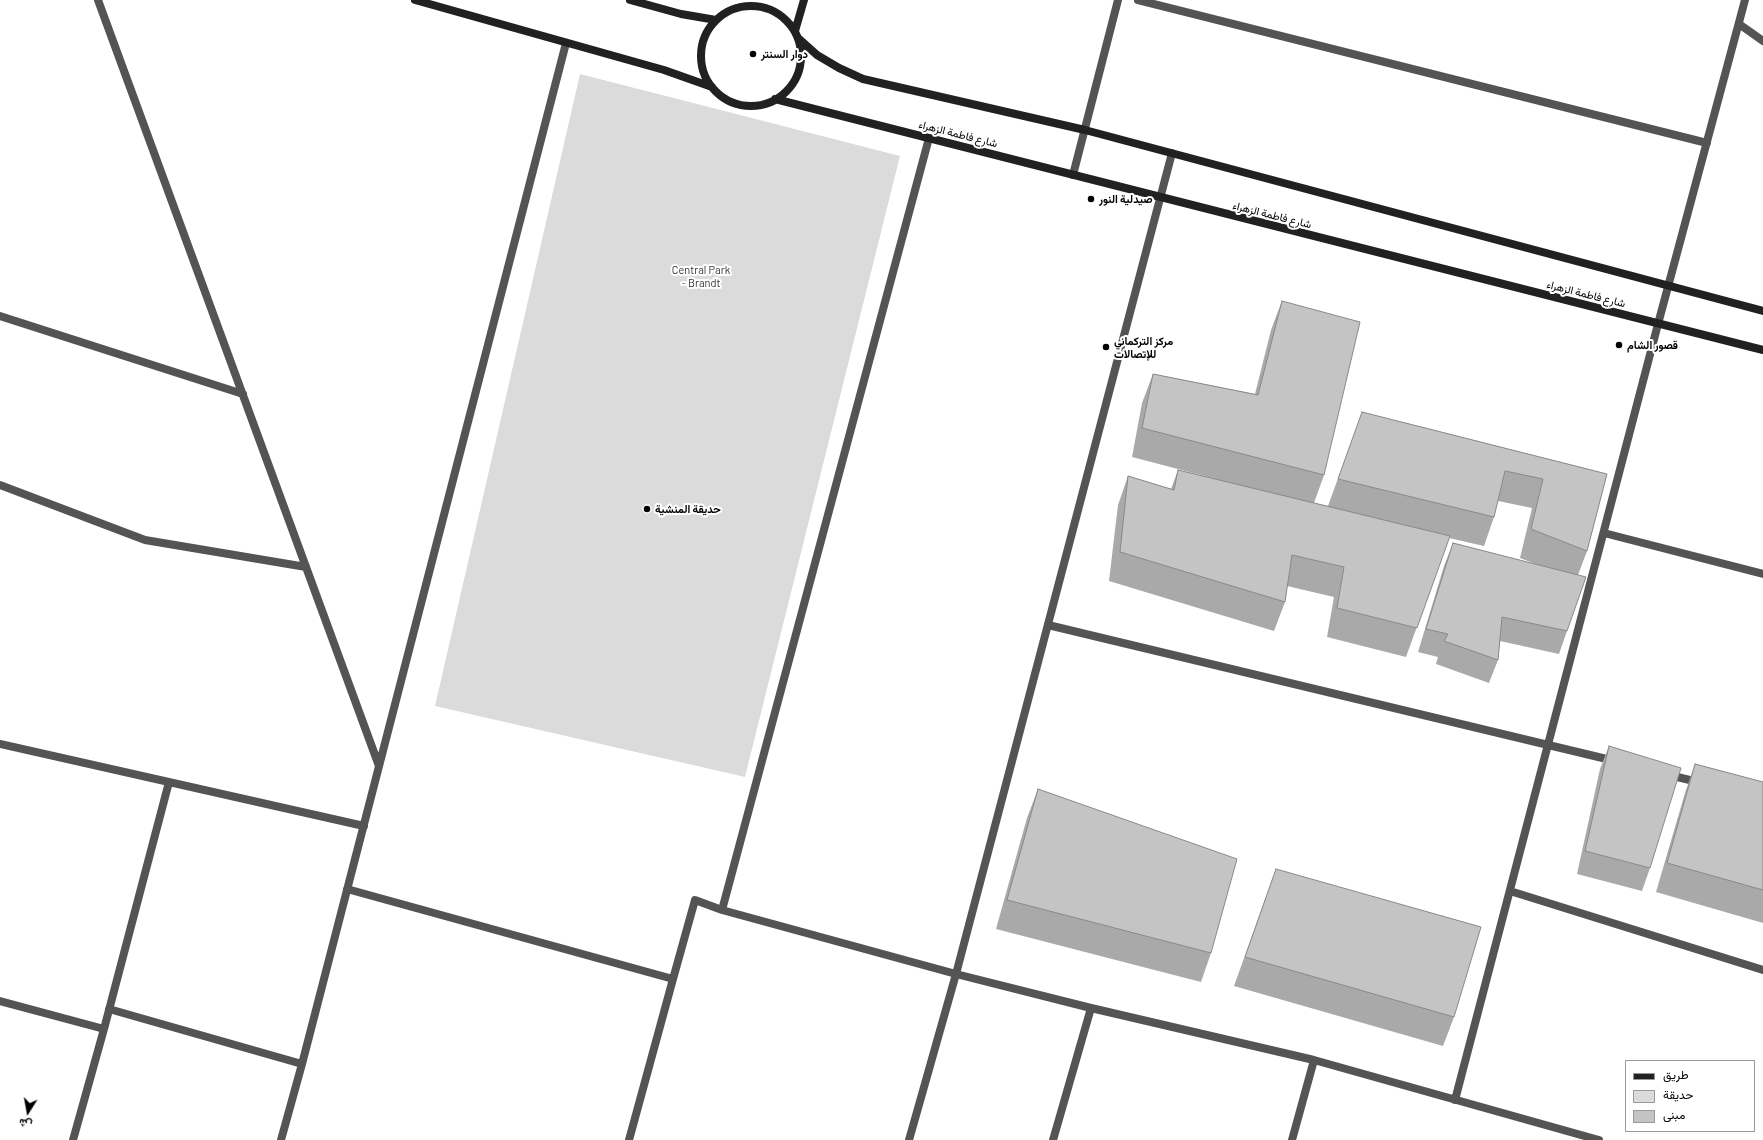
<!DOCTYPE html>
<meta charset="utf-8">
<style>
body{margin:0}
#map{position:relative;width:1763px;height:1140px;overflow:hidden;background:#fff;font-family:Barlow,Vazirmatn,sans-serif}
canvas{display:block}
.legend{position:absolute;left:1625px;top:1060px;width:130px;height:72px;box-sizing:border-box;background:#fff;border:1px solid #999;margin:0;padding:5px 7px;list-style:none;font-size:12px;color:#000}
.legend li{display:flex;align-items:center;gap:8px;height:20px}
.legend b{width:20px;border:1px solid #999}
.north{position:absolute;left:8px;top:1092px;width:40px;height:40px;-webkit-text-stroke:3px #fff;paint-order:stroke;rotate:191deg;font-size:11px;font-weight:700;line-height:16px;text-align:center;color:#000}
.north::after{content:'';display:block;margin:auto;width:14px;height:18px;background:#000;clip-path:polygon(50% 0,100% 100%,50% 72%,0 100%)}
</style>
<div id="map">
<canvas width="1763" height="1140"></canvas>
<ul class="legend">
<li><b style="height:5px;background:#212121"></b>طريق</li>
<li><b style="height:11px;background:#dbdbdb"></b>حديقة</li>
<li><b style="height:11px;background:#c4c4c4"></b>مبنى</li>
</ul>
<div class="north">ش</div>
</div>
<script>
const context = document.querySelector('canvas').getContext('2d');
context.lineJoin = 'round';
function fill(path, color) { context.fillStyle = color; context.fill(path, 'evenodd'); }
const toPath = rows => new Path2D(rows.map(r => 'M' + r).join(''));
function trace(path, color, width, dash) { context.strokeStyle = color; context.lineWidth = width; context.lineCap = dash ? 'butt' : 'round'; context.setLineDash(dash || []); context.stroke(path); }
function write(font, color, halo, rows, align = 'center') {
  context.font = font + ' Barlow,Vazirmatn,sans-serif'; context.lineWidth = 4; context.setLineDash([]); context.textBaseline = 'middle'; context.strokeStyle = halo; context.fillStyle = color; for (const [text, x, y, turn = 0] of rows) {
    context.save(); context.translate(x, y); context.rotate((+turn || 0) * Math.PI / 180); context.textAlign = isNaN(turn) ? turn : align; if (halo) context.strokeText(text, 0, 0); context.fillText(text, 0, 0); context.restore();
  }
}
const green = toPath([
 [580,74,900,156,745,777,435,706]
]);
const minor = toPath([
 [98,0,379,766],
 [1138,0,1707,143],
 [1739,24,1763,41],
 [1073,175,1118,0],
 [0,316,243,394],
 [0,485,145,540,306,567],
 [1604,533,1763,574],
 [1048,625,1615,761],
 [0,744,364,826],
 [1669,775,1698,782],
 [347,889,673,979,695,900,722,910,956,974,1091,1008,1314,1060,1599,1140],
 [1510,891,1763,970],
 [722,910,929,138],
 [0,1001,104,1029],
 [109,1009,302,1064],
 [1455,1100,1658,324,1745,0],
 [73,1140,104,1029,169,782],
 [281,1140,302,1064,566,43],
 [629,1140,673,979],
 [1053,1140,1091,1008],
 [1292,1140,1314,1060]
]);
const tertiary = toPath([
 [909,1140,956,974,1172,153]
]);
const secondary = toPath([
 [415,0,664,70,712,87],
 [630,0,681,14,716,20],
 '701 56a50 50 0 1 1 100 0a50 50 0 1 1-100 0Z',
 [795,31,804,0],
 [798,38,817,55,839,68,863,79,1085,130,1763,311],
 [775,99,1763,350]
]);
const wall = toPath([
 [1282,301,1324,475,1314,503,1328,506,1362,412,1607,474,1587,551,1578,575,1567,631,1559,654,1500,641,1498,660,1489,683,1436,664,1438,657,1418,652,1444,566,1453,543,1541,566,1520,558,1532,508,1498,501,1494,517,1484,546,1449,538,1406,657,1327,637,1334,597,1287,586,1285,602,1274,631,1109,581,1118,505,1128,476,1171,489,1178,470,1220,480,1132,457,1142,403,1153,374,1255,394,1271,330],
 [1609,746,1650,868,1642,891,1577,874,1600,769],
 [1695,764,1763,782,1763,923,1656,892,1685,793],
 [1038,789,1211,953,1201,982,996,929,1027,818],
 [1276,869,1454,1017,1443,1046,1234,986]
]);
const building = toPath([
 [1282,301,1360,322,1324,475,1142,428,1153,374,1258,395,1282,301],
 [1362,412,1607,474,1587,551,1531,529,1543,479,1505,471,1494,517,1338,479,1362,412],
 [1178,470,1450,536,1417,628,1337,608,1344,567,1292,555,1285,602,1120,552,1128,476,1174,490,1178,470],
 [1453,543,1586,577,1567,631,1502,617,1498,660,1444,641,1448,634,1426,629,1453,543],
 [1609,746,1681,768,1650,868,1585,851,1609,746],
 [1695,764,1763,782,1763,890,1667,863,1695,764],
 [1038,789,1237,859,1211,953,1007,900,1038,789],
 [1276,869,1481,927,1454,1017,1245,957,1276,869]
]);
const markers = [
 [753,54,4,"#000"],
 [1091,199,4,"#000"],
 [1619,345,4,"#000"],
 [1106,347,4,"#000"],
 [647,509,4,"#000"]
];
const poiNames = [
 ["دوار السنتر",761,54],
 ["صيدلية النور",1099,199],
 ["مركز التركماني",1114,341],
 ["للإتصالات",1114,354],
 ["قصور الشام",1627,345],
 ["حديقة المنشية",655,509]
];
const streetNames = [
 ["شارع فاطمة الزهراء",958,134,14],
 ["شارع فاطمة الزهراء",1272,215,14],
 ["شارع فاطمة الزهراء",1586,294,14]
];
const parkNames = [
 ["Central Park",701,270],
 ["- Brandt",701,283]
];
fill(green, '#dbdbdb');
trace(minor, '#545454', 8);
trace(tertiary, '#545454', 8);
trace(secondary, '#212121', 8);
fill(wall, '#a9a9a9');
fill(building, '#c4c4c4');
trace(building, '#898989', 1);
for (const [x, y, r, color] of markers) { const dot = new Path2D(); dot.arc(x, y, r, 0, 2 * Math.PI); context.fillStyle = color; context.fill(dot); trace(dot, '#fff', 1.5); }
write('bold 11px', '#000', '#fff', poiNames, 'left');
write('11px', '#000', '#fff', streetNames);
write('11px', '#323232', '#fff', parkNames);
</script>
